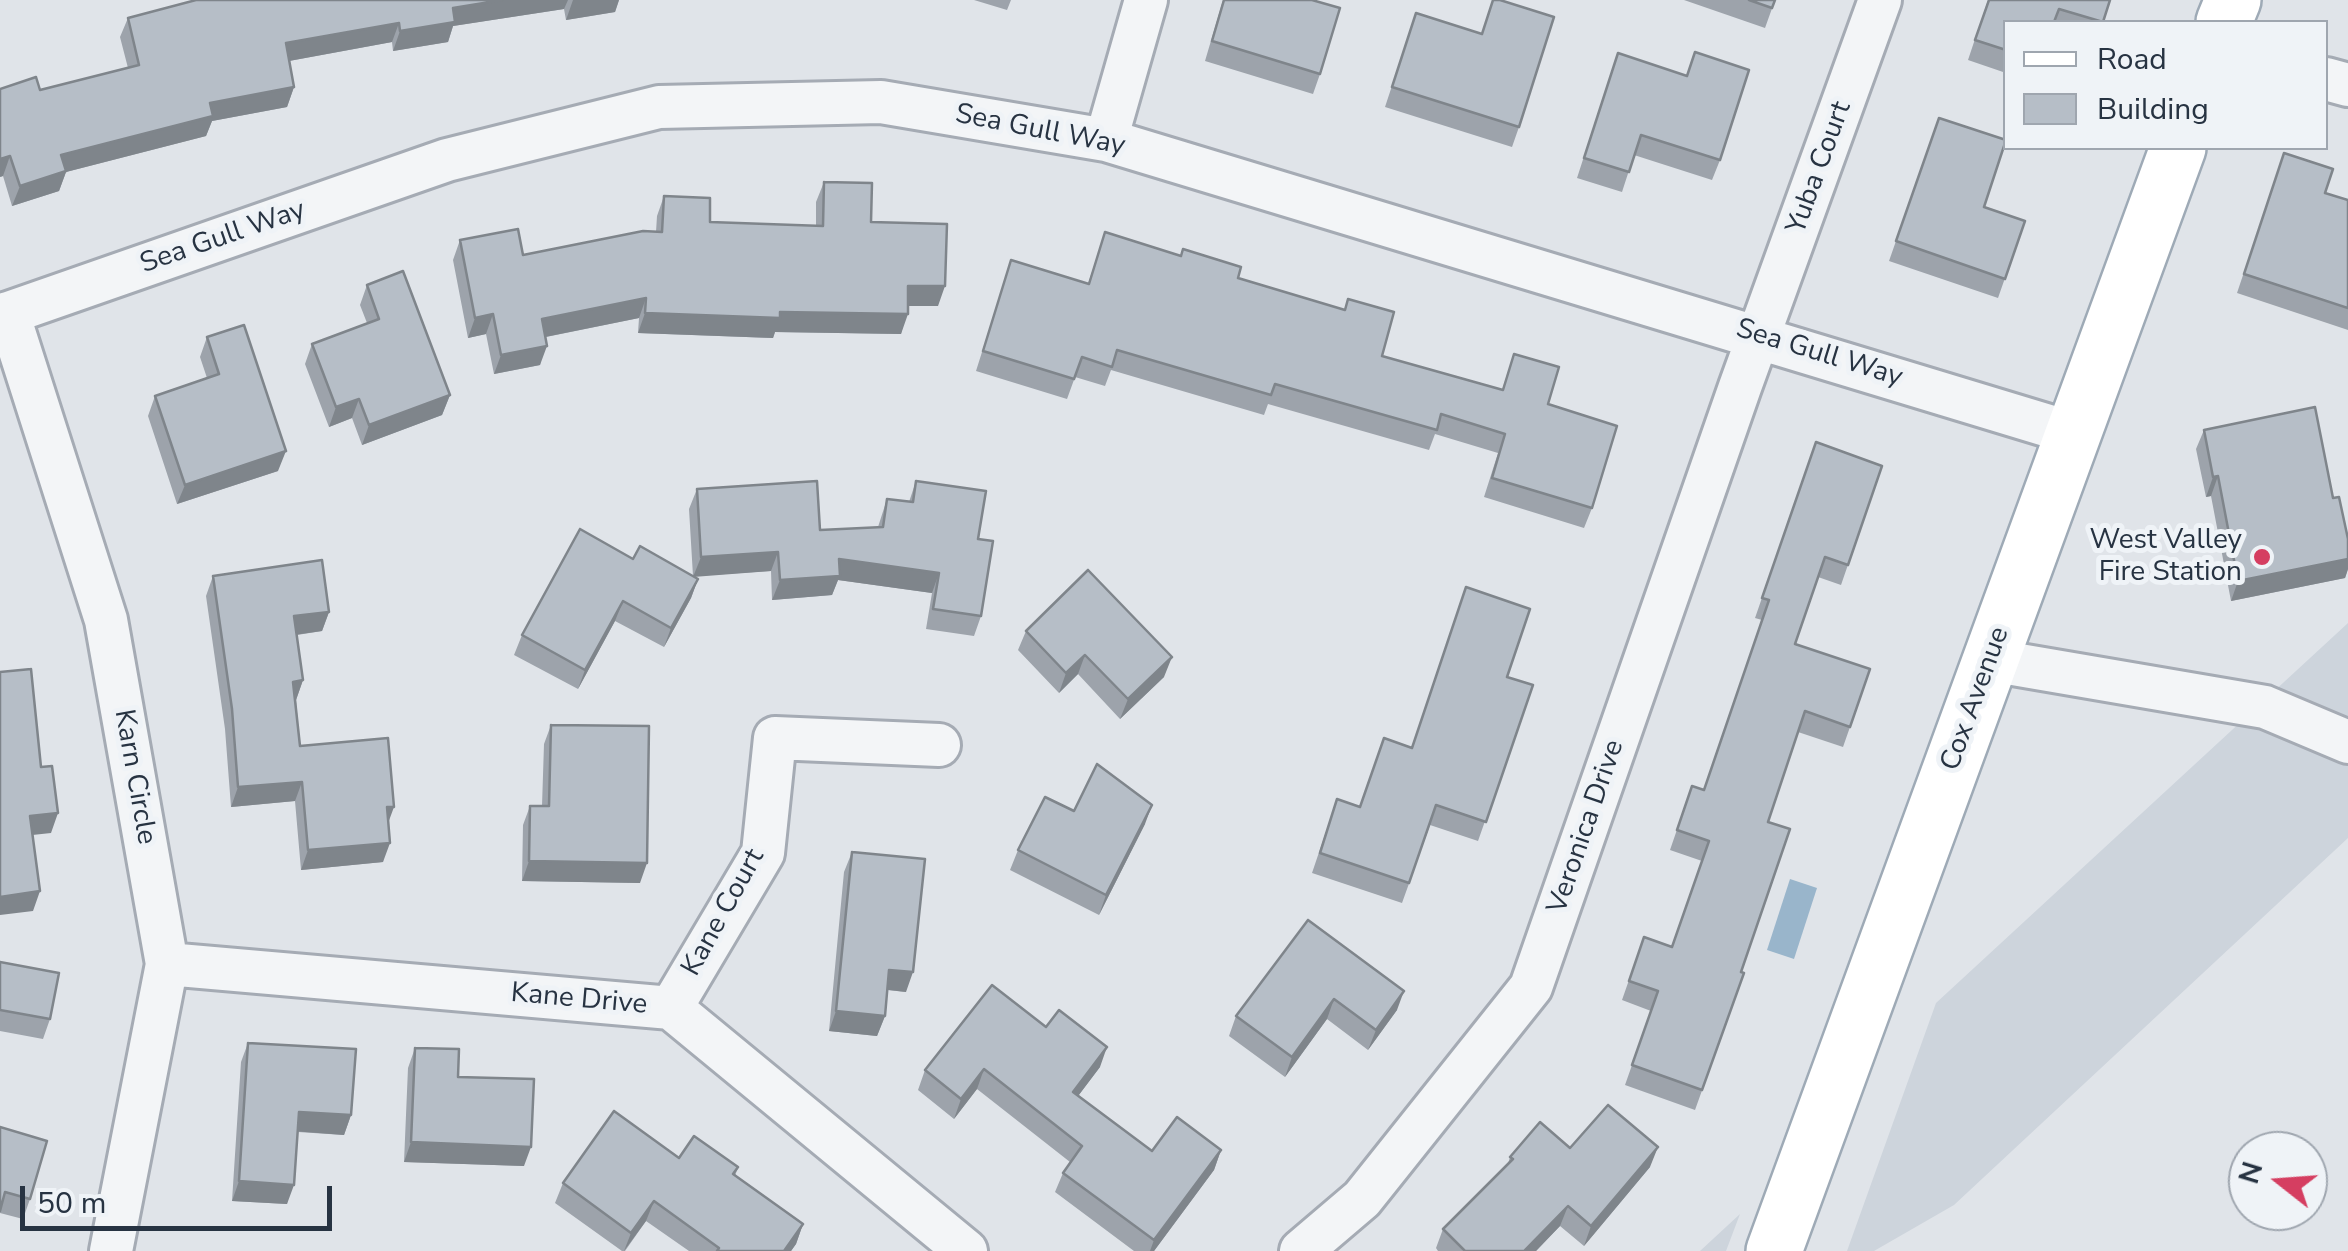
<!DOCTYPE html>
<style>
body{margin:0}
#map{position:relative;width:2348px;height:1251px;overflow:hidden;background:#e0e4e9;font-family:"Nunito Sans",sans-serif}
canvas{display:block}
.legend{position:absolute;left:2003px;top:20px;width:325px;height:130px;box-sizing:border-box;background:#eff3f7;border:2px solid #9fa6af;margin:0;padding:12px 18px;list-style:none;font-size:30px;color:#273342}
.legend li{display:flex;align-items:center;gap:20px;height:50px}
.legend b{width:50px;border:2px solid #9fa6af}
.north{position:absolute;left:2228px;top:1131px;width:100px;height:100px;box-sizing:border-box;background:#eff3f7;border:2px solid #9fa6af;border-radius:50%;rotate:287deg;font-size:28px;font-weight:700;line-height:40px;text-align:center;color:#273342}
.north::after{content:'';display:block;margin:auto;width:35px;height:45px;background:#d53e61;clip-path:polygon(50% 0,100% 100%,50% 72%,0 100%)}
.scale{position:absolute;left:20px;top:1186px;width:312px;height:45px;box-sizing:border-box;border:5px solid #273342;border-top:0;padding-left:12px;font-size:30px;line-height:35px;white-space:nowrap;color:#273342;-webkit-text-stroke:8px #eff3f7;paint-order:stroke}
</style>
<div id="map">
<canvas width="2348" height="1251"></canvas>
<ul class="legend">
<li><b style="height:12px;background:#fff"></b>Road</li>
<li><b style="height:28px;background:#b6bec7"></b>Building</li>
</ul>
<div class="north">N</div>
<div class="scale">50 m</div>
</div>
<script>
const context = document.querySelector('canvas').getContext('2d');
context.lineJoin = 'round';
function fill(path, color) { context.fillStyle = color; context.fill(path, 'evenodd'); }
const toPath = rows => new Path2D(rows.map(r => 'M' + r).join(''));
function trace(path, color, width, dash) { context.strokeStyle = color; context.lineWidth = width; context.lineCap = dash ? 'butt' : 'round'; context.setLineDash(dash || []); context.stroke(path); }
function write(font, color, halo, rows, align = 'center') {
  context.font = font + ' "Nunito Sans",sans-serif'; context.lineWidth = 10; context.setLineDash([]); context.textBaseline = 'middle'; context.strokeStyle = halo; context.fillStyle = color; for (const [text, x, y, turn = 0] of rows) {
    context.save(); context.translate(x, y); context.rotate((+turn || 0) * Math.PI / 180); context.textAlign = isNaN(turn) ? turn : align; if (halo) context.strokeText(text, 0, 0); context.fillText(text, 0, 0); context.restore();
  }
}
const built = toPath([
 [2348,623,2348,838,1954,1205,1874,1251,1847,1251,1936,1003],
 [1740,1214,1726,1251,1700,1251]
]);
const water = toPath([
 [1790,879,1817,888,1794,959,1767,950]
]);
const minor = toPath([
 [2326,79,2348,85],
 [1106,140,1146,0],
 [8,313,106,620,167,964,111,1251],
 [0,316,447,160,659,107,881,102,1106,140,2072,433],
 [1990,660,2265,707,2348,742],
 [167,964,671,1008,966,1251],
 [671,1008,763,853,775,738,939,745],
 [1301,1251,1362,1199,1531,987,1740,387,1880,0]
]);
const major = toPath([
 [2224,22,2233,0],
 [1774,1251,2178,148]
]);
const wall = toPath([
 [196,0,619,0,615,12,566,20,564,9,453,26,448,42,393,51,392,42,289,61,294,87,287,107,212,121,206,136,66,172,59,191,12,206,3,176,0,177,40,90,128,68,120,37,128,18],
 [974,0,1011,0,1007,10],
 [1223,0,1312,0,1320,74,1313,94,1205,61],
 [1684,0,1775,0,1765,28],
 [1988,0,2110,0,2103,22,2006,22,2006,73,1968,60],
 [1416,13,1519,127,1512,147,1385,107],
 [1611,73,1686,75,1720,160,1712,180,1634,155,1622,192,1577,178],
 [1939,118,1984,207,2025,221,1998,298,1889,261],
 [2284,153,2325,193,2348,200,2348,330,2237,293],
 [824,182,871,222,938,306,908,306,901,334,775,332,773,338,638,333,639,318,546,337,540,365,494,374,486,334,468,338,453,260,460,240,523,255,656,232,657,216,664,196,710,222,816,226,816,202],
 [1105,232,1238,278,1382,356,1502,390,1514,354,1548,404,1592,508,1584,528,1484,497,1498,453,1435,434,1429,450,1268,404,1264,415,1111,370,1105,386,1075,377,1067,399,976,371,1011,260,1088,284],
 [367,285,450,395,442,415,362,445,352,418,329,427,305,364,312,344,367,323,360,305],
 [207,337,278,471,177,504,148,416,155,396,207,378,200,357],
 [2204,430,2333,498,2348,559,2348,569,2345,578,2231,601,2211,496,2206,497,2196,449],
 [1816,442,1882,466,1841,585,1818,577,1795,644,1850,727,1843,747,1798,732,1768,822,1741,972,1744,973,1695,1110,1625,1085,1651,1011,1622,1000,1644,937,1672,947,1702,861,1670,850,1692,786,1704,790,1762,620,1755,618],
 [916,481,978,539,981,616,974,636,926,629,932,593,838,580,832,595,772,600,771,571,695,576,698,579,691,598,664,647,615,621,578,689,514,655,522,635,633,559,693,576,689,509,697,489,820,530,878,527,887,499,909,502],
 [213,576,329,612,322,631,297,635,303,680,296,700,300,746,388,822,383,862,301,870,295,801,231,807,225,729,206,596],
 [1026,631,1164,677,1120,719,1078,674,1059,693,1018,650],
 [1507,677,1533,685,1478,841,1430,825,1402,903,1312,873,1337,799,1360,807],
 [551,725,640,883,522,881,523,825,530,806,542,806,544,744],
 [1074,811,1145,824,1099,915,1010,870,1018,850],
 [852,852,906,992,887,990,885,1016,877,1036,829,1031,844,872],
 [1308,920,1397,1010,1368,1050,1327,1019,1285,1077,1229,1036,1236,1016],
 [0,962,50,1019,43,1039,0,1031],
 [1046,1027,1100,1067,1078,1096,1152,1151,1221,1150,1214,1170,1154,1251,1134,1251,1055,1192,1063,1173,1070,1162,977,1089,954,1119,918,1090,925,1070],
 [248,1043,351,1115,344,1135,298,1132,287,1204,232,1201,241,1062],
 [415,1048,458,1077,524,1166,404,1162,408,1068],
 [0,1127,30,1199,23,1219,0,1213],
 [1570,1148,1650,1167,1584,1246,1560,1226,1536,1251,1438,1251,1436,1248,1443,1229,1508,1164,1510,1157],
 [679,1158,738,1167,735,1176,803,1224,796,1244,791,1251,689,1251,646,1221,625,1251,622,1251,555,1203,563,1183]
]);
const shadedWall = toPath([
 [502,0,568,0,564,9,453,26,448,42,393,51,400,31,453,8],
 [573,0,619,0,615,12,566,20],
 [399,23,392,42,278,63,286,43],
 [294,87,287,107,212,121,206,136,66,172,59,191,12,206,20,186,61,155,210,103],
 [10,156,3,176,0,177,0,159],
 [908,286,945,286,938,306,901,306],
 [646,298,639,318,535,339,542,319],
 [780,312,908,314,901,334,775,332,773,338,638,333,645,313],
 [493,314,486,334,468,338,475,318],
 [547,346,540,365,494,374,501,355],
 [450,395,442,415,362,445,369,425],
 [359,399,352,418,329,427,336,407],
 [286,451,278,471,177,504,185,485],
 [2218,476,2211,496,2206,497,2213,477],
 [778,552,771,571,693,577,701,557],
 [839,559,939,573,932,593,838,580,832,595,772,600,780,580],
 [2348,559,2348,569,2345,578,2231,601,2238,581],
 [698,579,691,598,664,647,671,628],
 [623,601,615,621,578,689,585,670],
 [329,612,322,631,287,636,294,616],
 [1085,655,1078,674,1059,693,1066,673],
 [1172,657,1164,677,1120,719,1128,699],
 [303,680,296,700,293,682],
 [302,782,295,801,231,807,238,787],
 [1152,805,1145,824,1099,915,1106,895],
 [387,807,394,807,387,826],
 [58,813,51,833,23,836,30,816],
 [390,843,383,862,301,870,308,850],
 [529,861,647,863,640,883,522,881],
 [40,891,33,911,0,915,0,897],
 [889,970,913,972,906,992,881,989],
 [1404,991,1397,1010,1368,1050,1376,1030],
 [1334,999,1327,1019,1285,1077,1292,1057],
 [836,1011,885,1016,877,1036,829,1031],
 [1107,1047,1100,1067,1066,1112,1073,1092],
 [984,1069,977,1089,954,1119,961,1099],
 [299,1112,351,1115,344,1135,292,1131],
 [411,1142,531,1147,524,1166,404,1162],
 [1658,1147,1650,1167,1584,1246,1591,1226],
 [1221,1150,1214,1170,1154,1251,1150,1251,1154,1240],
 [239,1181,294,1185,287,1204,232,1201],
 [654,1201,646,1221,624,1251,631,1233],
 [1568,1206,1560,1226,1536,1251,1524,1251],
 [803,1224,796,1244,791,1251,784,1251]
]);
const building = toPath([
 [196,0,502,0,453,8,455,22,400,31,399,23,286,43,294,87,210,103,213,116,61,155,66,171,20,186,10,156,0,159,0,89,36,77,40,90,139,65,128,18,196,0],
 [1224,0,1312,0,1340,8,1320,74,1212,41,1224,0],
 [1493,0,1500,0,1554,17,1519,127,1392,87,1416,13,1482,34,1493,0],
 [1749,0,1775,0,1772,8,1749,0],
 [1989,0,2110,0,2103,22,2059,9,2054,22,2006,22,2006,50,1975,40,1989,0],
 [1695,52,1749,70,1720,160,1641,135,1629,172,1584,158,1618,53,1687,76,1695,52],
 [1939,118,2006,140,1984,207,2025,221,2005,279,1896,241,1939,118],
 [2284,153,2333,169,2325,193,2348,200,2348,308,2244,274,2284,153],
 [824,182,872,183,871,222,947,224,945,286,908,286,908,314,780,312,780,318,645,313,646,298,542,319,547,346,501,355,493,314,475,318,460,240,518,229,523,255,643,231,662,232,664,196,710,198,710,222,823,226,824,182],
 [1105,232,1181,256,1183,249,1241,267,1238,278,1345,310,1348,299,1394,312,1382,356,1503,390,1514,354,1559,367,1548,404,1617,426,1592,508,1492,478,1505,434,1441,414,1437,430,1275,384,1271,395,1117,350,1112,367,1082,357,1074,379,983,351,1011,260,1089,284,1105,232],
 [403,271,450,395,369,425,359,399,336,407,312,344,379,319,367,285,403,271],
 [244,325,286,451,185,485,155,396,219,374,207,337,244,325],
 [2315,407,2333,498,2339,497,2348,539,2348,559,2238,581,2218,476,2213,477,2204,430,2315,407],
 [1816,442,1882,466,1848,565,1825,557,1795,644,1870,669,1850,727,1805,711,1768,822,1790,829,1741,972,1744,973,1702,1090,1632,1065,1658,991,1629,981,1644,937,1672,947,1709,841,1677,830,1692,786,1704,790,1769,600,1762,598,1816,442],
 [817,481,820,530,883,527,887,499,913,502,916,481,986,491,978,539,993,541,981,616,933,609,939,573,839,559,840,576,780,580,778,552,701,557,697,489,817,481],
 [580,529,633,559,640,546,698,579,671,628,623,601,585,670,522,635,580,529],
 [322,560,329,612,294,616,303,680,293,682,300,746,388,738,394,807,387,807,390,843,308,850,302,782,238,787,232,709,213,576,322,560],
 [1088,570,1172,657,1128,699,1085,655,1066,673,1026,631,1088,570],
 [1466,587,1530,609,1507,677,1533,685,1486,822,1436,805,1409,883,1320,853,1337,799,1360,807,1384,738,1412,748,1466,587],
 [31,669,41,767,52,766,58,813,30,816,40,891,0,897,0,672,31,669],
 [551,725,649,726,647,863,529,861,530,806,549,806,551,725],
 [1097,764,1152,805,1106,895,1018,850,1045,797,1074,811,1097,764],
 [852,852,925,859,913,972,889,970,885,1016,836,1011,852,852],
 [1308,920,1404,991,1376,1030,1334,999,1292,1057,1236,1016,1308,920],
 [0,962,59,973,50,1019,0,1010,0,962],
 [992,985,1046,1027,1059,1010,1107,1047,1073,1092,1152,1151,1177,1117,1221,1150,1154,1240,1063,1173,1082,1146,984,1069,961,1099,925,1070,992,985],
 [248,1043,356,1049,351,1115,299,1112,294,1185,239,1181,248,1043],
 [415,1048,459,1049,458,1077,534,1079,531,1147,411,1142,415,1048],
 [1608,1105,1658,1147,1591,1226,1568,1206,1524,1251,1465,1251,1443,1229,1513,1159,1510,1157,1540,1122,1570,1148,1608,1105],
 [614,1111,679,1158,694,1136,738,1167,733,1174,803,1224,784,1251,717,1251,719,1248,654,1201,631,1233,563,1183,614,1111],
 [0,1127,47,1141,30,1199,5,1192,0,1211,0,1127]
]);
const markers = [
 [2262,557,10,"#d53e61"]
];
const streetNames = [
 ["Sea Gull Way",1040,131,11],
 ["Yuba Court",1820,168,-70],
 ["Sea Gull Way",223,238,-19],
 ["Sea Gull Way",1819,354,17],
 ["Cox Avenue",1976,699,-70],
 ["Karn Circle",134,777,80],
 ["Veronica Drive",1587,827,-71],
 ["Kane Court",724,913,-61],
 ["Kane Drive",579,1000,5]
];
const poiNames = [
 ["West Valley",2242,541],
 ["Fire Station",2242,573]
];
fill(built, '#cdd4dc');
fill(water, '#99b5cb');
trace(minor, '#a5abb4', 48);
trace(major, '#9eaab6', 60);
trace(minor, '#f3f5f7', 42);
trace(major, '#fff', 55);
fill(wall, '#9da3ab');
fill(shadedWall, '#7f858b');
fill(building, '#b6bec7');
trace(building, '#7f858b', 2.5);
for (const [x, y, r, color] of markers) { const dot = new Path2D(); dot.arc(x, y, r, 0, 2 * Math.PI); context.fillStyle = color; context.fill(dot); trace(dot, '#eff3f7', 4); }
write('28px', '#273342', '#eff3f7', streetNames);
write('28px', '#273342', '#eff3f7', poiNames, 'right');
</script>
